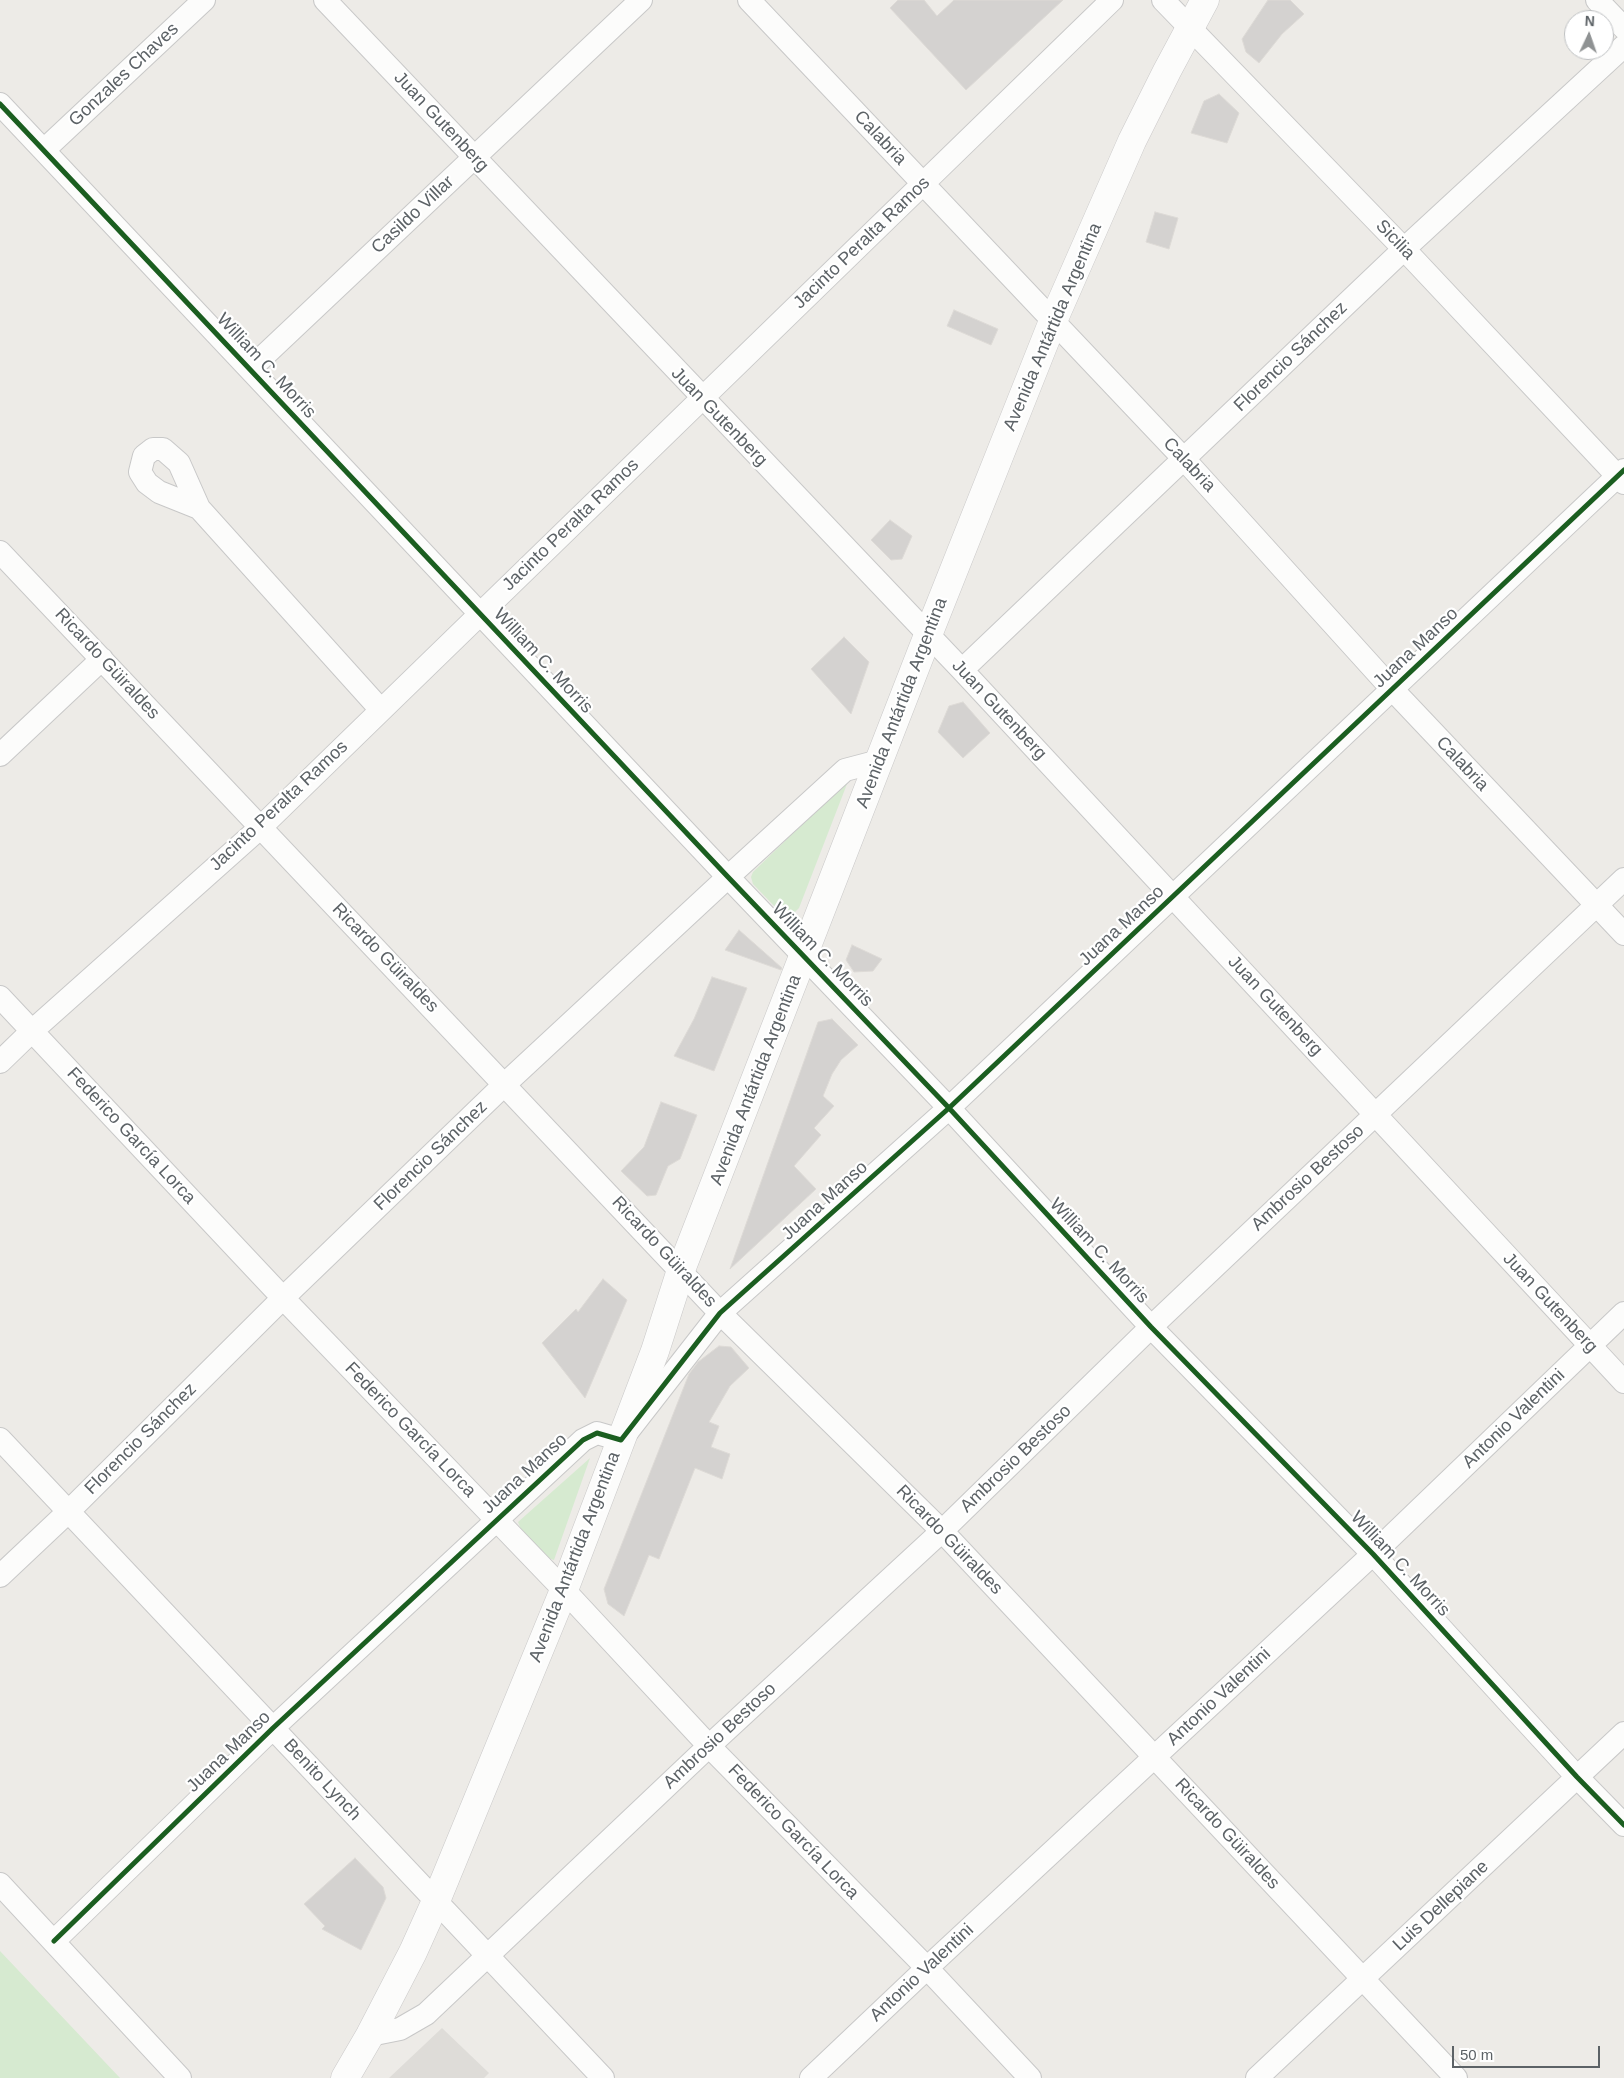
<!DOCTYPE html>
<meta charset="utf-8">
<style>
body{margin:0}
#map{position:relative;width:1624px;height:2078px;overflow:hidden;background:#edebe7;font-family:Helvetica,sans-serif}
canvas{display:block}
.north{position:absolute;left:1564px;top:10px;width:50px;height:50px;box-sizing:border-box;background:#fff;border:1px solid #bec0c2;border-radius:50%;rotate:3deg;font-size:14px;font-weight:700;line-height:20px;text-align:center;color:#5c6266}
.north::after{content:'';display:block;margin:auto;width:18px;height:22px;background:#8f9293;clip-path:polygon(50% 0,100% 100%,50% 72%,0 100%)}
.scale{position:absolute;left:1452px;top:2046px;width:148px;height:22px;box-sizing:border-box;border:2px solid #5c6266;border-top:0;padding-left:6px;font-size:15px;line-height:18px;white-space:nowrap;color:#5c6266;-webkit-text-stroke:4px #fff;paint-order:stroke}
</style>
<div id="map">
<canvas width="1624" height="2078"></canvas>
<div class="north">N</div>
<div class="scale">50 m</div>
</div>
<script>
const context = document.querySelector('canvas').getContext('2d');
context.lineJoin = 'round';
function fill(path, color) { context.fillStyle = color; context.fill(path, 'evenodd'); }
const toPath = rows => new Path2D(rows.map(r => 'M' + r).join(''));
function trace(path, color, width, dash) { context.strokeStyle = color; context.lineWidth = width; context.lineCap = dash ? 'butt' : 'round'; context.setLineDash(dash || []); context.stroke(path); }
function write(font, color, halo, rows, align = 'center') {
  context.font = font + ' Helvetica,sans-serif'; context.lineWidth = 4.5; context.setLineDash([]); context.textBaseline = 'middle'; context.strokeStyle = halo; context.fillStyle = color; for (const [text, x, y, turn = 0] of rows) {
    context.save(); context.translate(x, y); context.rotate((+turn || 0) * Math.PI / 180); context.textAlign = isNaN(turn) ? turn : align; if (halo) context.strokeText(text, 0, 0); context.fillText(text, 0, 0); context.restore();
  }
}
const industrial = toPath([
 [442,2028,489,2073,484,2078,389,2078]
]);
const green = toPath([
 [845,783,847,784,799,908,795,912,786,914,779,911,753,884,751,877,753,872],
 [590,1458,554,1560,542,1556,522,1532,518,1522],
 [0,1951,120,2078,0,2078]
]);
const building = toPath([
 [898,0,924,0,937,16,954,0,1063,0,966,90,890,8,898,0],
 [1268,0,1290,0,1304,14,1282,34,1259,63,1246,52,1242,39,1268,0],
 [1219,94,1239,113,1227,143,1191,133,1204,101,1219,94],
 [1155,212,1178,218,1169,249,1146,242,1155,212],
 [954,310,998,329,991,345,947,326,954,310],
 [890,520,912,536,902,559,891,560,871,540,890,520],
 [844,637,869,662,851,714,811,669,844,637],
 [963,702,990,733,963,758,938,732,949,706,963,702],
 [739,930,782,968,781,970,725,950,739,930],
 [852,945,882,959,873,971,854,972,846,960,852,945],
 [712,977,747,988,714,1071,674,1056,694,1019,712,977],
 [832,1019,858,1045,841,1060,832,1074,823,1096,834,1106,814,1128,821,1135,794,1166,816,1189,730,1269,818,1022,832,1019],
 [661,1102,697,1115,680,1159,668,1166,656,1195,647,1196,621,1171,644,1147,661,1102],
 [603,1279,627,1300,585,1398,542,1343,576,1309,578,1312,603,1279],
 [719,1346,731,1347,749,1368,730,1386,709,1422,719,1426,711,1447,730,1454,722,1479,695,1468,659,1559,649,1555,624,1616,608,1604,604,1589,689,1374,698,1362,719,1346],
 [355,1858,383,1887,386,1898,361,1950,322,1929,325,1926,304,1904,355,1858]
]);
const minor = toPath([
 [325,0,962,670,1624,1382],
 [749,0,1184,459,1392,689,1624,934],
 [1163,0,1404,249,1624,483],
 [1597,0,1624,28],
 [0,104,728,877,949,1108,1151,1327,1373,1554,1577,1777,1624,1825],
 [44,150,204,0],
 [250,369,641,0],
 [199,508,159,492,147,483,140,472,144,456,153,449,163,449,179,463,199,508,381,710],
 [0,552,720,1313,942,1531,1456,2078],
 [962,670,1404,249,1624,46],
 [0,755,102,659],
 [0,997,283,1298,564,1590,709,1746,927,1968,1030,2078],
 [0,1062,32,1031,261,827,1112,0],
 [0,1439,603,2078],
 [0,1576,69,1511,283,1298,505,1084,728,877,845,770,879,761],
 [0,1884,180,2078],
 [54,1941,273,1728,583,1440,597,1433,621,1440,720,1313,949,1108,1624,470],
 [370,2035,400,2029,426,2014,709,1746,942,1531,1151,1327,1624,879],
 [811,2078,927,1968,1373,1554,1624,1313],
 [1257,2078,1624,1733]
]);
const secondary = toPath([
 [345,2078,370,2035,413,1952,436,1901,564,1590,655,1351,681,1270,928,635,1053,321,1132,141,1167,71,1205,0]
]);
const cycleway = toPath([
 [0,104,728,877,949,1108,1151,1327,1373,1554,1577,1777,1624,1825],
 [54,1941,273,1728,583,1440,597,1433,621,1440,720,1313,949,1108,1624,470]
]);
const streetNames = [
 ["Gonzales Chaves",124,75,-43],
 ["Juan Gutenberg",441,122,47],
 ["Calabria",880,138,47],
 ["Casildo Villar",413,215,-43],
 ["Sicilia",1395,240,46],
 ["Jacinto Peralta Ramos",862,243,-44],
 ["Avenida Antártida Argentina",1053,327,-67],
 ["Florencio Sánchez",1291,357,-44],
 ["William C. Morris",266,366,47],
 ["Juan Gutenberg",719,417,46],
 ["Calabria",1189,465,47],
 ["Jacinto Peralta Ramos",571,525,-44],
 ["Juana Manso",1416,648,-43],
 ["William C. Morris",543,661,47],
 ["Ricardo Güiraldes",107,664,47],
 ["Avenida Antártida Argentina",902,703,-69],
 ["Juan Gutenberg",999,710,47],
 ["Calabria",1462,764,47],
 ["Jacinto Peralta Ramos",279,806,-43],
 ["Juana Manso",1122,926,-43],
 ["William C. Morris",822,955,46],
 ["Ricardo Güiraldes",385,958,46],
 ["Juan Gutenberg",1275,1006,47],
 ["Avenida Antártida Argentina",756,1080,-69],
 ["Federico García Lorca",131,1136,47],
 ["Florencio Sánchez",431,1156,-44],
 ["Ambrosio Bestoso",1308,1178,-43],
 ["Juana Manso",825,1201,-42],
 ["William C. Morris",1099,1251,47],
 ["Ricardo Güiraldes",664,1252,47],
 ["Juan Gutenberg",1550,1303,47],
 ["Antonio Valentini",1514,1419,-44],
 ["Federico García Lorca",410,1430,46],
 ["Florencio Sánchez",141,1439,-45],
 ["Ambrosio Bestoso",1016,1459,-44],
 ["Juana Manso",525,1474,-43],
 ["Ricardo Güiraldes",949,1540,46],
 ["Avenida Antártida Argentina",575,1557,-69],
 ["William C. Morris",1400,1564,47],
 ["Antonio Valentini",1219,1697,-43],
 ["Ambrosio Bestoso",720,1736,-43],
 ["Juana Manso",229,1752,-44],
 ["Benito Lynch",322,1780,47],
 ["Federico García Lorca",793,1832,46],
 ["Ricardo Güiraldes",1227,1834,47],
 ["Luis Dellepiane",1441,1906,-43],
 ["Antonio Valentini",922,1973,-43]
];
fill(industrial, '#dedcd8');
fill(green, '#d6ead0');
fill(building, '#d4d2d0');
trace(building, '#dddad6', 1);
trace(minor, '#c8c8c8', 24);
trace(secondary, '#c9c8c8', 29);
trace(minor, '#fcfcfb', 22);
trace(secondary, '#fcfcfb', 28);
trace(cycleway, '#1b5e20', 5);
write('18px', '#5c6266', '#fff', streetNames);
</script>
